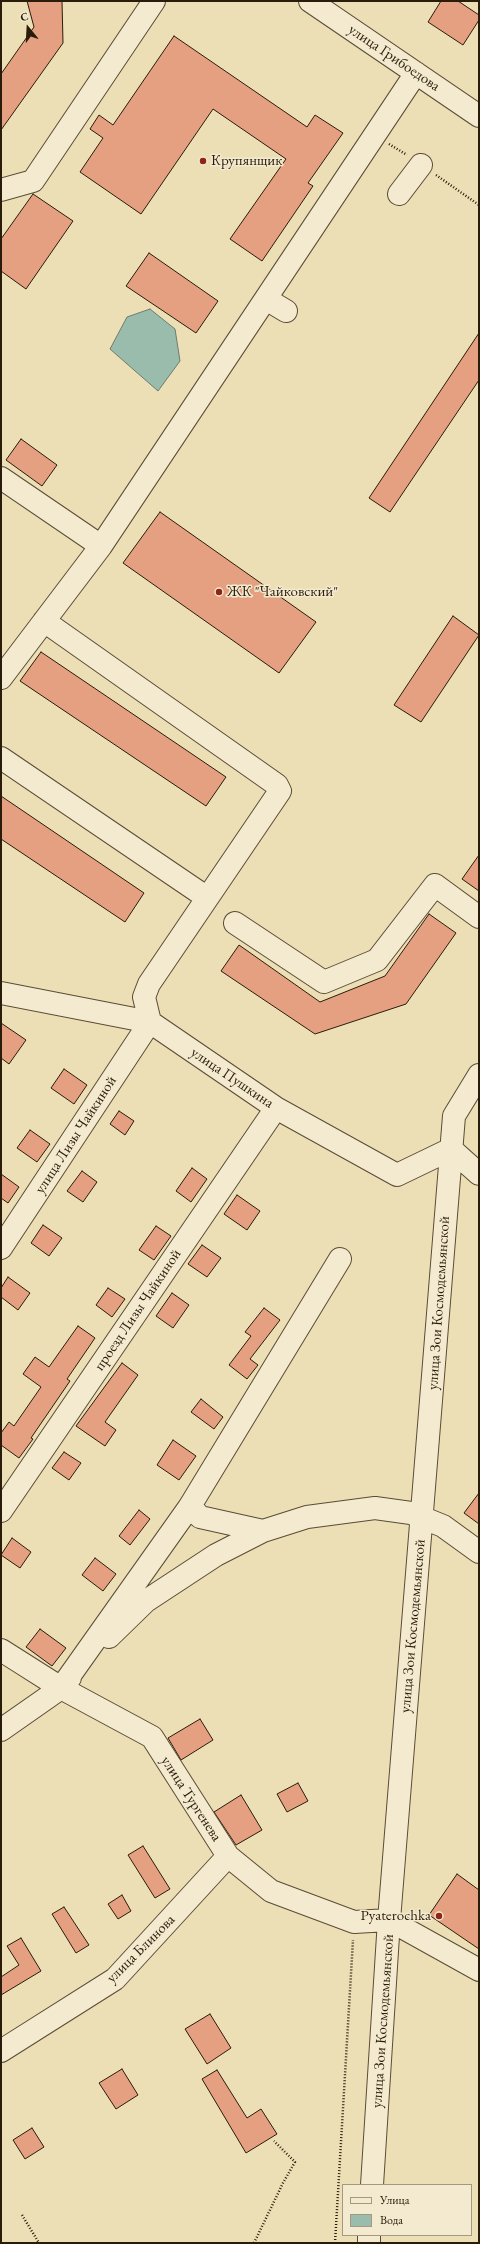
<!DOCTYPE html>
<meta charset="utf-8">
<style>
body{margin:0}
#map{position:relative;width:480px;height:2244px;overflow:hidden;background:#ecdeb5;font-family:"EB Garamond",serif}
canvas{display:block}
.frame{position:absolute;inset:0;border:2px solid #2a1c0a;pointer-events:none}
.legend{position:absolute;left:342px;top:2184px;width:130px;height:52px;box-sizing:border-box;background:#f3eacf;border:1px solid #a39880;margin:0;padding:5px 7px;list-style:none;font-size:12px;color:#2a1c0a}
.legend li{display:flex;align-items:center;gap:8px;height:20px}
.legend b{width:20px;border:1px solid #a39880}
.north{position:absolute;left:8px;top:8px;width:40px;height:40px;-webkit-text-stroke:3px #f3eacf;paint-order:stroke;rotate:342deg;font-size:11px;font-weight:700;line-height:16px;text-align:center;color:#2a1c0a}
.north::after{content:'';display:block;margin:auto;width:14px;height:18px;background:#2a1c0a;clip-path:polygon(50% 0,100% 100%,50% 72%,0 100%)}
</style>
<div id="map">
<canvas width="480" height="2244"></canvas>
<div class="frame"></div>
<ul class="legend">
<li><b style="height:5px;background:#f3eacf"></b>Улица</li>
<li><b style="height:11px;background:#99bcad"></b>Вода</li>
</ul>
<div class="north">С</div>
</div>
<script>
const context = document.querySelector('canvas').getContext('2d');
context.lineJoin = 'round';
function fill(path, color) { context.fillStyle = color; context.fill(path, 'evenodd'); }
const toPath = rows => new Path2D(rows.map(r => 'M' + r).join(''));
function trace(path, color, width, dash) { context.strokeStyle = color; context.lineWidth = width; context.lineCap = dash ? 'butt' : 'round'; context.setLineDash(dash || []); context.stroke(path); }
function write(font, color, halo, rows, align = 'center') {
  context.font = font + ' "EB Garamond",serif'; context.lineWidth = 3; context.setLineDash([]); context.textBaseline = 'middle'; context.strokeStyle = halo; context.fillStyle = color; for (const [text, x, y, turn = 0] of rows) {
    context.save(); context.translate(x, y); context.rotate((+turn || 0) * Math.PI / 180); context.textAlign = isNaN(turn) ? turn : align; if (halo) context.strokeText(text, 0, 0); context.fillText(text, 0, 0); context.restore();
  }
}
const water = toPath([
 [150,309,175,329,180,361,158,391,110,349,127,317,150,309]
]);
const building = toPath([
 [27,1,62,1,63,43,1,130,1,74,34,27,27,1],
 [441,1,458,1,479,15,479,20,463,45,428,22,441,1],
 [174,36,307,127,315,115,343,133,308,183,313,186,262,261,230,239,286,159,213,109,141,214,80,172,103,138,90,129,99,115,113,125,174,36],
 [33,194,73,221,26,289,1,271,1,239,33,194],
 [149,253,218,301,196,333,126,286,149,253],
 [479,333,479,380,390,512,369,498,479,333],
 [21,439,57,465,42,486,6,460,21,439],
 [160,512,316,622,279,673,123,563,160,512],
 [453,616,479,635,421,722,394,705,453,616],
 [41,652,226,777,206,806,20,681,41,652],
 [1,796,144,893,125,922,1,839,1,796],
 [479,855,479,891,462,879,479,855],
 [429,914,456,933,406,1004,315,1034,221,971,239,945,320,1002,385,976,429,914],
 [1,1023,26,1040,9,1064,1,1058,1,1023],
 [64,1069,87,1085,74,1104,51,1088,64,1069],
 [119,1111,134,1121,125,1135,110,1124,119,1111],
 [30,1130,50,1144,37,1162,17,1148,30,1130],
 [192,1168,207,1179,191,1202,176,1191,192,1168],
 [82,1171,97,1182,83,1202,67,1191,82,1171],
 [1,1174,19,1187,8,1203,1,1198,1,1174],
 [237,1195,260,1211,247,1230,224,1214,237,1195],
 [43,1225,62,1238,49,1256,31,1243,43,1225],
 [156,1226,171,1236,154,1260,139,1250,156,1226],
 [202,1245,221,1258,207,1277,188,1264,202,1245],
 [8,1277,30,1293,18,1310,1,1297,1,1288,8,1277],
 [108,1288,125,1299,112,1317,96,1305,108,1288],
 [172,1293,189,1305,173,1328,156,1316,172,1293],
 [264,1308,280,1320,250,1359,258,1365,247,1379,229,1365,251,1336,245,1332,264,1308],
 [78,1326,95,1338,67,1379,70,1381,31,1438,33,1439,19,1458,1,1445,1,1433,9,1422,14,1426,41,1387,23,1374,35,1357,49,1367,78,1326],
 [122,1363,138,1375,105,1422,116,1430,105,1446,76,1426,122,1363],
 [201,1399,223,1417,214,1429,191,1412,201,1399],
 [173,1440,196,1456,179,1480,157,1465,173,1440],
 [64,1452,81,1463,69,1480,52,1468,64,1452],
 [479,1493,479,1524,464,1513,479,1493],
 [139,1510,150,1519,130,1545,119,1536,139,1510],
 [12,1538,31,1552,20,1568,1,1555,12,1538],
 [95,1558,116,1574,103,1591,82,1575,95,1558],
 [40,1629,66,1648,52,1666,26,1647,40,1629],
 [200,1719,213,1740,181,1760,168,1738,200,1719],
 [298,1783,308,1801,287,1812,277,1794,298,1783],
 [241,1795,262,1830,236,1845,214,1812,241,1795],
 [143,1846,170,1889,155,1898,128,1855,143,1846],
 [457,1874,479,1890,479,1949,429,1915,457,1874],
 [122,1895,131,1911,118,1919,108,1904,122,1895],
 [64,1907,89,1945,76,1953,52,1914,64,1907],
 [21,1938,41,1971,1,1995,1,1977,19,1965,7,1946,21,1938],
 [210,2014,231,2048,207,2064,185,2029,210,2014],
 [122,2069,138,2095,116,2109,99,2083,122,2069],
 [217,2070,247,2118,261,2109,277,2134,246,2153,202,2079,217,2070],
 [32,2128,44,2147,25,2159,13,2140,32,2128]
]);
const path = toPath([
 [389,144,407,155],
 [436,175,479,205],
 [22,2215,39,2243],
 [254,2243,283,2183,295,2162,274,2141],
 [335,2243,353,1940]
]);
const minor = toPath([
 [310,1,479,116],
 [1,190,33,181,154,1],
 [399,194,421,165],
 [266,299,286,311],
 [1,478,101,546],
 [1,678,101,546,416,73],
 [1,758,206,897],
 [235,923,324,982,377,960,435,885,479,917],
 [1,993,150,1022,276,1108,397,1175,451,1149,479,1174],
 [1,1248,150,1022,144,997,149,984,280,791,277,785,44,621],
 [190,1506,200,1517,263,1531,307,1517,375,1508,411,1513,443,1526,479,1552],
 [1,1511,276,1108],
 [109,1637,146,1601,216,1555,263,1531],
 [1,1650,61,1688,152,1737,228,1856,271,1891,354,1922,389,1920,479,1970],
 [61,1688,190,1506,340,1259],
 [1,1730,61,1688,70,1678],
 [1,2051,115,1979,228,1856],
 [372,2185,389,1920,454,1116,479,1075],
 [369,2243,369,2235]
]);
const markers = [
 [203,161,4,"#8f2418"],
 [219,592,4,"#8f2418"],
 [439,1916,4,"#8f2418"]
];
const streetNames = [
 ["улица Грибоедова",394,58,34],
 ["улица Пушкина",232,1078,34],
 ["улица Лизы Чайкиной",76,1135,-57],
 ["улица Зои Космодемьянской",439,1303,-86],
 ["проезд Лизы Чайкиной",138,1310,-56],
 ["улица Зои Космодемьянской",413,1626,-85],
 ["улица Тургенева",191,1799,57],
 ["улица Блинова",141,1949,-45],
 ["улица Зои Космодемьянской",383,2021,-86]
];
const poiNames = [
 ["Крупянщик",211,161],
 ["ЖК \"Чайковский\"",227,592],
 ["Pyaterochka",431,1916,"right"]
];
fill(water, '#99bcad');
trace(water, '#6d7c6c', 1);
fill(building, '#e5a082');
trace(building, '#2a1c0a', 1);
trace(minor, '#5a4c35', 24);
trace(path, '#2a1c0a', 2.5, [1, 2]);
trace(minor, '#f3eacf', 22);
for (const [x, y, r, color] of markers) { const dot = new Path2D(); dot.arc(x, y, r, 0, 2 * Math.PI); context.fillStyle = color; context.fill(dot); trace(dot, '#f3eacf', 1.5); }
write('15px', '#2a1c0a', '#f3eacf', streetNames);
write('15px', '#2a1c0a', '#f3eacf', poiNames, 'left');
</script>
